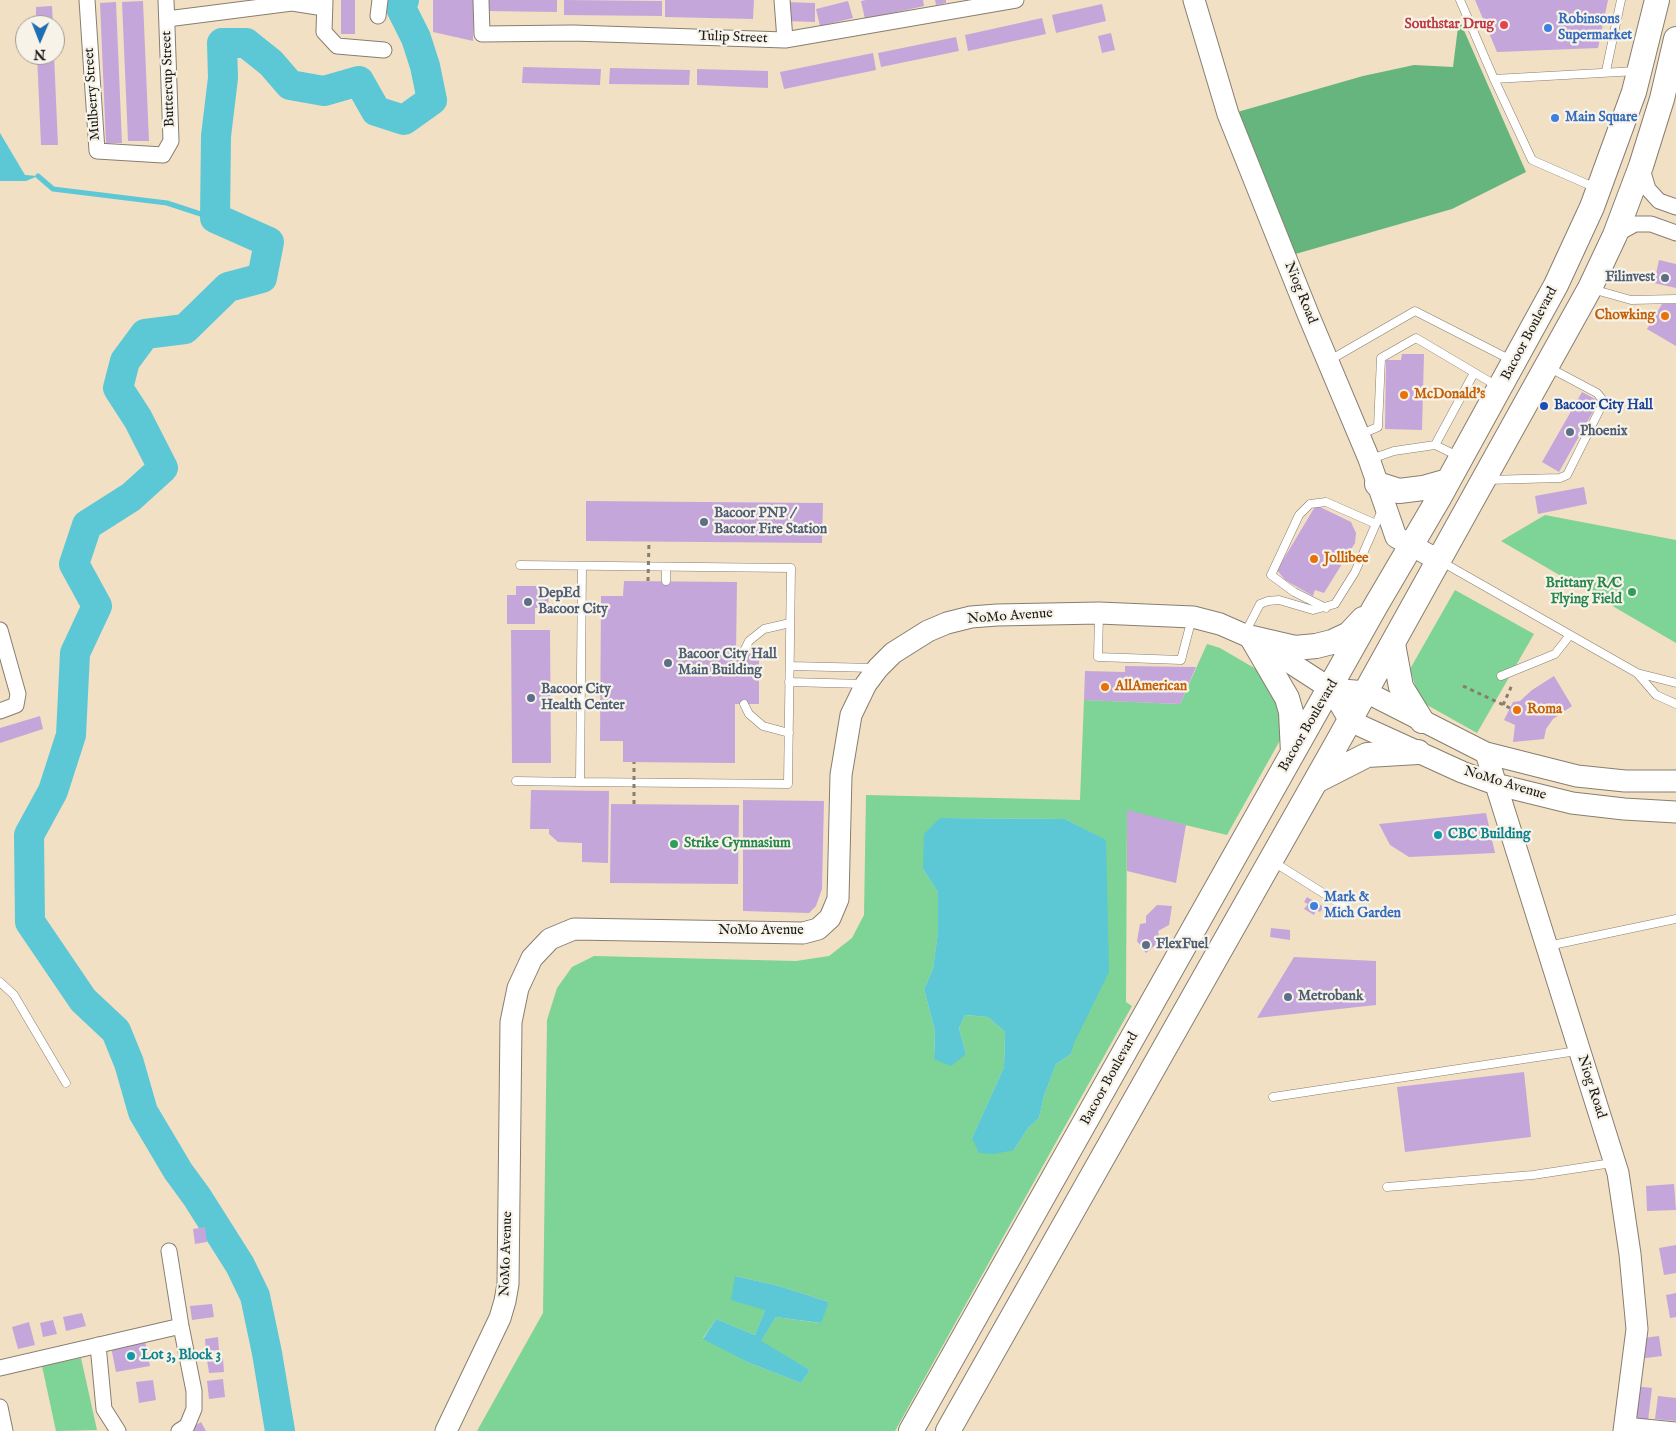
<!DOCTYPE html>
<style>
body{margin:0}
#map{position:relative;width:1676px;height:1431px;overflow:hidden;background:#f2e0c4;font-family:"IM FELL English",serif}
canvas{display:block}
.north{position:absolute;left:15px;top:15px;width:50px;height:50px;box-sizing:border-box;background:#f7f3e8;border:1px solid #9f9d96;border-radius:50%;rotate:181deg;font-size:14px;font-weight:700;line-height:20px;text-align:center;color:#1c1c1c}
.north::after{content:'';display:block;margin:auto;width:18px;height:22px;background:#1f6fb2;clip-path:polygon(50% 0,100% 100%,50% 72%,0 100%)}
</style>
<div id="map">
<canvas width="1676" height="1431"></canvas>
<div class="north">N</div>
</div>
<script>
const context = document.querySelector('canvas').getContext('2d');
context.lineJoin = 'round';
function fill(path, color) { context.fillStyle = color; context.fill(path, 'evenodd'); }
const toPath = rows => new Path2D(rows.map(r => 'M' + r).join(''));
function trace(path, color, width, dash) { context.strokeStyle = color; context.lineWidth = width; context.lineCap = dash ? 'butt' : 'round'; context.setLineDash(dash || []); context.stroke(path); }
function write(font, color, halo, rows, align = 'center') {
  context.font = font + ' "IM FELL English",serif'; context.lineWidth = 4.5; context.setLineDash([]); context.textBaseline = 'middle'; context.strokeStyle = halo; context.fillStyle = color; for (const [text, x, y, turn = 0] of rows) {
    context.save(); context.translate(x, y); context.rotate((+turn || 0) * Math.PI / 180); context.textAlign = isNaN(turn) ? turn : align; if (halo) context.strokeText(text, 0, 0); context.fillText(text, 0, 0); context.restore();
  }
}
const green = toPath([
 [1545,515,1676,540,1676,643,1501,541],
 [1455,590,1534,634,1477,733,1420,701,1410,669],
 [1207,644,1220,648,1256,669,1267,678,1288,726,1227,835,1127,811,1126,1002,1132,1006,895,1431,477,1431,543,1313,547,1020,557,988,572,967,594,956,796,961,829,956,852,938,864,915,866,795,1080,800,1084,700,1180,704],
 [940,818,1065,819,1105,840,1071,1054,1056,1064,1044,1096,1039,1118,1028,1128,1014,1150,972,1138,1004,1067,1005,1032,988,1017,965,1015,959,1028,966,1054,934,1059,935,1031,924,989,933,969,938,933,938,892,923,869],
 [735,1276,779,1286,829,1302,820,1323,776,1317,760,1342,810,1370,801,1383,747,1362,703,1338,716,1319,755,1335,765,1310],
 [81,1358,97,1430,56,1431,42,1366]
]);
const forest = toPath([
 [1459,19,1526,172,1452,209,1292,255,1234,113,1363,76,1414,65,1453,67]
]);
const water = toPath([
 [0,133,25,175,38,176,26,181,0,181],
 [940,818,1065,819,1106,840,1109,972,1074,1043,1071,1054,1056,1064,1044,1096,1039,1118,1028,1128,1014,1150,994,1154,979,1153,972,1138,1004,1067,1005,1032,988,1017,965,1015,959,1028,966,1054,951,1066,934,1059,935,1031,924,989,933,969,938,932,938,892,923,869,924,834],
 [735,1276,779,1286,829,1302,821,1323,776,1317,761,1341,810,1370,801,1383,747,1362,703,1339,716,1319,755,1335,765,1310,731,1300]
]);
const stream = toPath([
 [38,176,53,189,167,203,219,220]
]);
const river = toPath([
 [280,1431,267,1353,255,1296,240,1265,197,1197,178,1171,143,1112,129,1063,116,1031,83,1000,30,922,29,835,53,791,71,735,75,653,97,606,74,564,87,525,131,497,163,468,138,419,118,388,125,361,145,334,185,329,228,287,262,278,269,242,215,218,216,136,223,78,222,43,246,43,271,63,290,85,324,91,359,81,376,111,404,120,432,100,425,66,416,38,401,8,404,0]
]);
const building = toPath([
 [341,0,355,0,355,34,341,34],
 [433,0,474,0,473,41,433,32],
 [483,0,557,0,557,12,483,11],
 [564,0,662,1,662,16,564,15],
 [665,0,754,0,753,19,665,17],
 [866,0,923,0,924,6,865,19,861,1],
 [935,0,946,0,946,3,936,5],
 [1475,0,1608,0,1598,48,1497,52],
 [143,1,149,141,128,141,122,2],
 [848,1,853,18,820,26,816,9],
 [116,2,122,143,106,143,100,3],
 [785,2,815,3,815,22,784,21],
 [1102,4,1106,21,1056,33,1052,15],
 [52,6,53,25,36,25,36,7],
 [1042,18,1046,34,968,51,965,35],
 [1111,33,1115,50,1102,53,1098,36],
 [956,37,959,51,881,67,878,53],
 [873,53,876,70,784,89,780,72],
 [37,55,54,55,58,145,41,145],
 [523,67,601,69,600,85,522,83],
 [610,68,690,70,689,85,609,84],
 [697,69,768,71,768,88,697,85],
 [1659,260,1676,264,1676,288,1654,283],
 [1662,304,1676,304,1676,346,1647,329],
 [1402,354,1424,354,1422,430,1385,429,1386,360,1401,360],
 [1582,392,1599,401,1559,472,1542,462],
 [1584,487,1587,504,1538,514,1535,496],
 [586,501,823,503,822,543,586,541],
 [1316,505,1351,522,1356,533,1355,543,1324,593,1315,590,1313,596,1285,580,1277,570],
 [624,581,737,582,736,653,759,654,759,704,735,704,735,763,623,762,623,741,600,741,601,596,623,596],
 [516,586,549,586,548,608,535,608,535,624,507,624,507,595,516,595],
 [511,630,550,630,551,763,512,763],
 [1125,666,1196,667,1180,704,1084,700,1085,671,1125,672],
 [1554,676,1572,706,1553,719,1546,729,1544,739,1513,742,1515,725,1504,720,1513,702,1520,701,1532,690],
 [40,716,43,729,0,743,0,728],
 [531,790,609,791,608,863,582,862,582,843,558,842,549,834,549,829,530,829],
 [743,800,824,801,822,889,816,906,809,913,743,911],
 [611,804,739,805,738,884,610,883],
 [1127,810,1186,825,1176,883,1127,871],
 [1486,813,1495,853,1409,857,1390,845,1379,824],
 [1307,897,1324,907,1320,912,1316,910,1314,915,1304,909,1308,904,1304,902],
 [1157,905,1172,906,1169,925,1158,931,1160,941,1146,953,1137,941,1140,924,1146,923,1146,916],
 [1271,928,1290,930,1290,940,1270,937],
 [1294,957,1376,961,1376,1005,1257,1018],
 [1524,1072,1531,1137,1405,1152,1397,1087],
 [1674,1184,1676,1210,1647,1211,1646,1186],
 [205,1227,207,1242,195,1244,193,1229],
 [1676,1245,1676,1273,1664,1275,1659,1248],
 [1676,1293,1676,1317,1670,1318,1666,1295],
 [212,1304,214,1317,192,1320,190,1306],
 [82,1313,86,1326,66,1331,63,1317],
 [53,1320,57,1334,43,1337,40,1323],
 [29,1322,35,1345,18,1349,12,1327],
 [1659,1336,1662,1356,1638,1359,1636,1339],
 [218,1337,219,1350,206,1351,205,1339],
 [145,1341,150,1366,116,1372,111,1347],
 [223,1358,224,1372,209,1373,207,1360],
 [223,1379,225,1397,209,1399,207,1381],
 [153,1380,156,1400,139,1403,136,1382],
 [1635,1386,1652,1388,1648,1421,1631,1419],
 [1658,1396,1676,1398,1676,1421,1655,1419],
 [201,1422,206,1431,187,1431]
]);
const path = toPath([
 [1463,686,1510,708],
 [1503,705,1512,685]
]);
const lane = toPath([
 [1460,0,1494,79],
 [1606,71,1621,0],
 [1596,188,1532,160,1494,79,1637,71],
 [1592,289,1631,300,1676,299],
 [1330,360,1415,311,1511,360],
 [1359,435,1378,427,1381,358,1416,338,1497,386],
 [1435,445,1474,373],
 [1371,459,1394,451,1435,445,1458,456],
 [1487,480,1560,478,1567,475,1602,405,1602,399,1597,393,1548,367],
 [1442,562,1637,673,1656,695,1676,704],
 [520,565,791,568,788,784,580,782,582,566],
 [666,581,666,567],
 [1326,608,1294,592,1271,575,1299,515,1310,504,1326,502,1376,524],
 [1099,615,1098,657,1181,660,1192,618],
 [1245,633,1260,604,1268,601,1279,600,1313,610,1335,604,1355,572,1382,510],
 [743,653,749,641,764,629,790,623],
 [790,666,874,668],
 [1637,673,1676,683],
 [1501,676,1555,654,1570,635],
 [789,682,865,684],
 [744,704,749,714,763,726,789,733],
 [516,781,580,782],
 [1272,861,1347,908],
 [1548,946,1676,919],
 [0,982,14,995,66,1083],
 [1273,1097,1577,1051],
 [1387,1187,1533,1175,1612,1163]
]);
const street = toPath([
 [87,0,97,151,163,155,171,141,166,0],
 [325,0,324,32,337,46,384,50],
 [481,0,482,34,573,33,785,40,1016,0],
 [782,0,785,40],
 [378,16,380,0],
 [167,19,292,3,324,8],
 [1641,166,1648,189,1659,201,1676,207],
 [1615,235,1635,224,1651,224,1676,233],
 [0,630,18,694,16,705,0,711],
 [169,1251,181,1326,194,1391,194,1409,187,1426,179,1431],
 [98,1345,104,1409,118,1431],
 [0,1368,181,1326],
 [0,1407,5,1431],
 [1625,1425,1676,1430]
]);
const secondary = toPath([
 [1194,0,1228,114,1308,314,1369,459,1396,537,1440,561],
 [1331,689,1366,692,1486,753,1577,776,1625,781,1676,781],
 [1486,753,1618,1173,1630,1254,1637,1329,1624,1431],
 [446,1431,500,1318,505,1301,508,1284,511,1022,518,988,532,958,550,939,574,929,803,933,818,929,830,918,838,899,841,775,851,715,866,684,878,668,893,653,928,631,947,623,971,617,997,615,1099,613,1193,617,1220,624,1252,638,1331,689,1350,721,1462,772,1495,784,1572,803,1624,809,1676,812]
]);
const primary = toPath([
 [1377,484,1399,491,1423,488,1448,481],
 [1252,638,1295,648,1316,646,1332,642,1349,634,1363,619],
 [1252,638,1287,698,1291,712,1293,753],
 [1393,644,1401,687,1422,721],
 [1316,781,1367,755,1418,752],
 [911,1431,1375,607,1439,498,1556,285,1592,207,1634,92,1657,0],
 [948,1431,1336,745,1590,288,1615,235,1641,166,1662,99,1676,39]
]);
const pathBridge = toPath([
 [648,581,649,541],
 [634,804,634,762]
]);
const markers = [
 [1504,25,5,"#e0444e"],
 [1548,28,5,"#3f7fe0"],
 [1555,118,5,"#3f7fe0"],
 [1665,278,5,"#5c6f8a"],
 [1665,316,5,"#e8710a"],
 [1404,395,5,"#e8710a"],
 [1544,406,5,"#1a4fb4"],
 [1570,432,5,"#5c6f8a"],
 [704,522,5,"#5c6f8a"],
 [1314,559,5,"#e8710a"],
 [1632,592,5,"#2e9e5b"],
 [528,602,5,"#5c6f8a"],
 [668,663,5,"#5c6f8a"],
 [1105,687,5,"#e8710a"],
 [531,698,5,"#5c6f8a"],
 [1517,710,5,"#e8710a"],
 [1438,835,5,"#0f9aa8"],
 [674,844,5,"#2e9e5b"],
 [1314,906,5,"#3f7fe0"],
 [1146,945,5,"#5c6f8a"],
 [1288,997,5,"#5c6f8a"],
 [131,1356,5,"#0f9aa8"]
];
const shopNames = [
 ["Robinsons",1558,20],
 ["Supermarket",1558,36],
 ["Main Square",1565,118],
 ["Mark &",1324,898],
 ["Mich Garden",1324,914]
];
const healthNames = [
 ["Southstar Drug",1494,25]
];
const streetNames = [
 ["Tulip Street",733,38,2],
 ["Buttercup Street",169,79,-92],
 ["Mulberry Street",93,94,-94],
 ["Niog Road",1300,293,68],
 ["Bacoor Boulevard",1530,334,-62],
 ["NoMo Avenue",1010,617,-4],
 ["Bacoor Boulevard",1309,726,-60],
 ["NoMo Avenue",1505,784,17],
 ["NoMo Avenue",761,931],
 ["Bacoor Boulevard",1110,1079,-61],
 ["Niog Road",1591,1087,72],
 ["NoMo Avenue",507,1254,-88]
];
const serviceNames = [
 ["Filinvest",1655,278,"right"],
 ["Phoenix",1580,432],
 ["Bacoor PNP /",714,514],
 ["Bacoor Fire Station",714,530],
 ["DepEd",538,594],
 ["Bacoor City",538,610],
 ["Bacoor City Hall",678,655],
 ["Main Building",678,671],
 ["Bacoor City",541,690],
 ["Health Center",541,706],
 ["FlexFuel",1156,945],
 ["Metrobank",1298,997]
];
const foodNames = [
 ["Chowking",1655,316,"right"],
 ["McDonald's",1414,395],
 ["Jollibee",1324,559],
 ["AllAmerican",1115,687],
 ["Roma",1527,710]
];
const transitNames = [
 ["Bacoor City Hall",1554,406]
];
const leisureNames = [
 ["Brittany R/C",1622,584],
 ["Flying Field",1622,600],
 ["Strike Gymnasium",684,844,"left"]
];
const cultureNames = [
 ["CBC Building",1448,835],
 ["Lot 3, Block 3",141,1356]
];
fill(green, '#7ed396');
fill(forest, '#66b57f');
fill(water, '#5cc7d5');
trace(stream, '#5cc7d5', 5);
trace(river, '#5cc7d5', 30);
fill(building, '#c5a6da');
trace(lane, '#877e70', 9);
trace(street, '#877e70', 17);
trace(secondary, '#877e70', 23);
trace(primary, '#877e70', 26);
trace(path, '#877e70', 3, [4, 4]);
trace(lane, '#fff', 8);
trace(street, '#fff', 15);
trace(secondary, '#fff', 21);
trace(primary, '#fff', 24);
trace(pathBridge, '#877e70', 3, [4, 4]);
for (const [x, y, r, color] of markers) { const dot = new Path2D(); dot.arc(x, y, r, 0, 2 * Math.PI); context.fillStyle = color; context.fill(dot); trace(dot, '#f7f3e8', 2); }
write('bold 14px', '#366cbe', '#f7f3e8', shopNames, 'left');
write('bold 14px', '#be3a42', '#f7f3e8', healthNames, 'right');
write('14px', '#1c1c1c', '#f7f3e8', streetNames);
write('bold 14px', '#4e5e75', '#f7f3e8', serviceNames, 'left');
write('bold 14px', '#c56008', '#f7f3e8', foodNames, 'left');
write('bold 14px', '#164399', '#f7f3e8', transitNames, 'left');
write('bold 14px', '#27864d', '#f7f3e8', leisureNames, 'right');
write('bold 14px', '#0d838f', '#f7f3e8', cultureNames, 'left');
</script>
